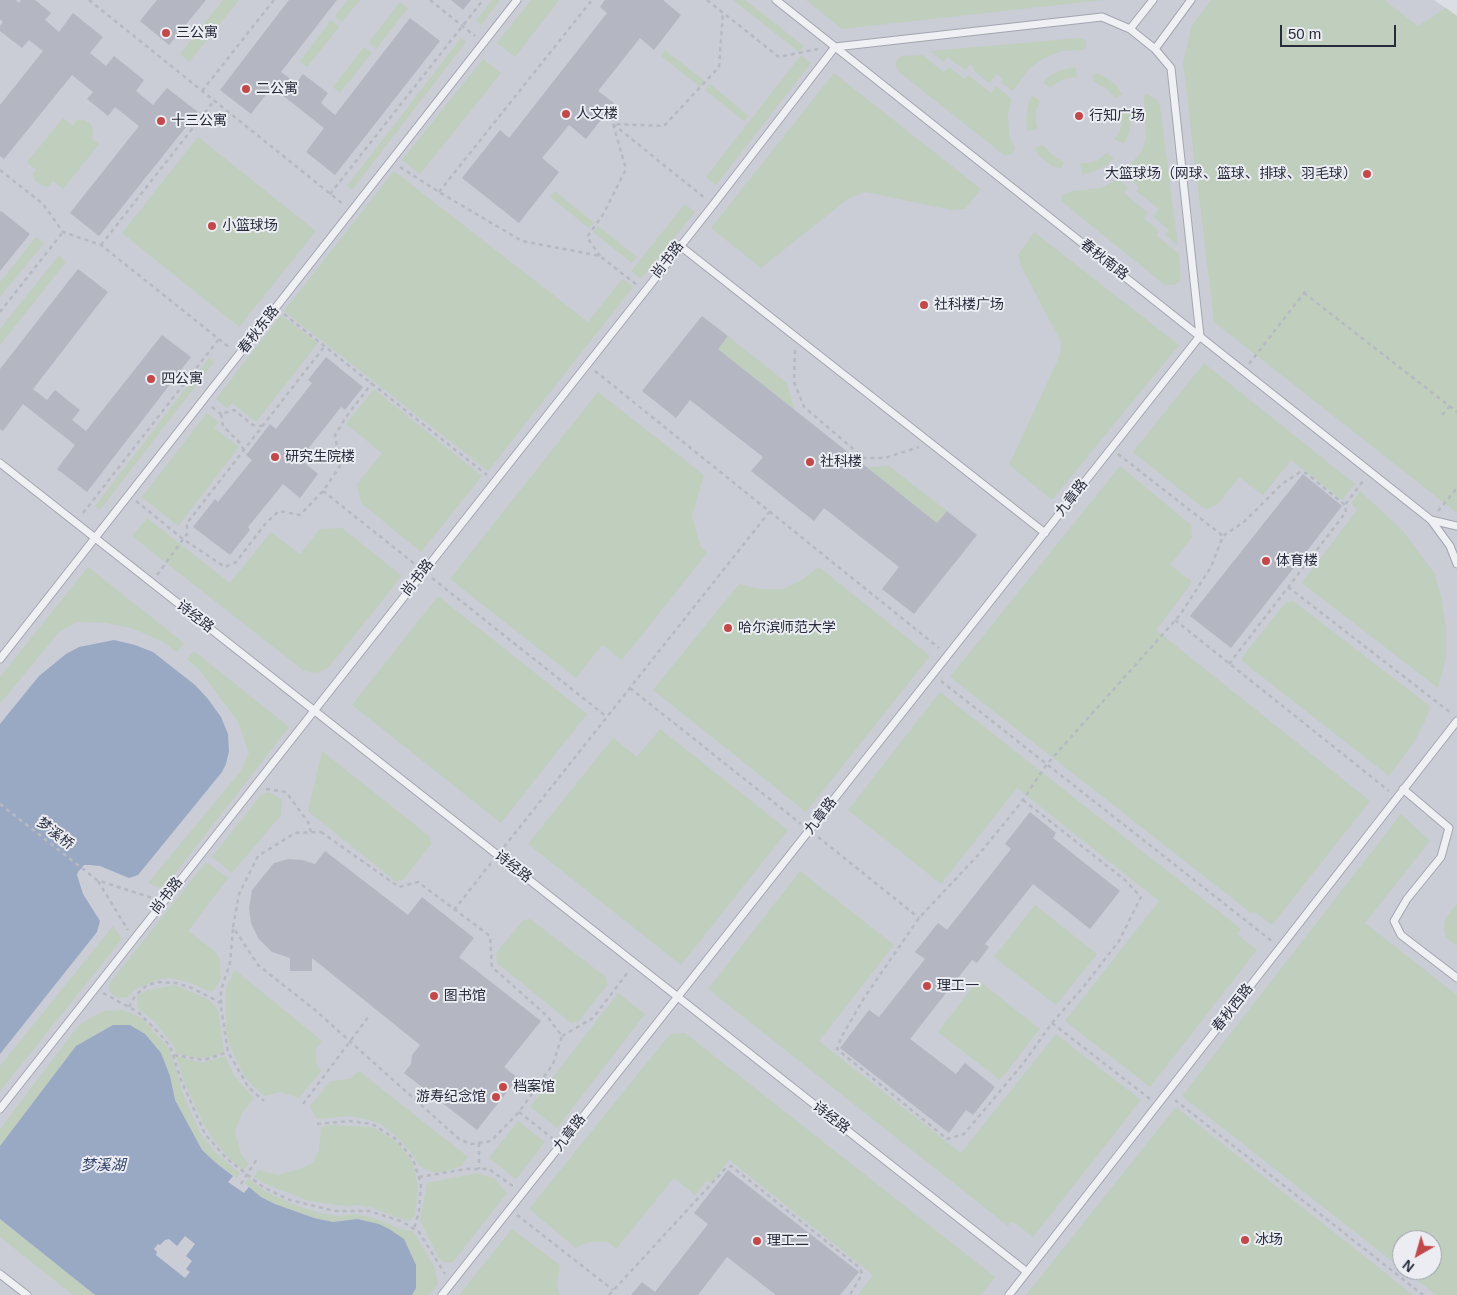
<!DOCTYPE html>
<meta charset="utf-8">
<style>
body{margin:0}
#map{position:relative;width:1457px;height:1295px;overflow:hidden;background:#dcdee5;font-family:Arial,sans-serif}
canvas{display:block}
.north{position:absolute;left:1392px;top:1230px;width:50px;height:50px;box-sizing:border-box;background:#ebedf3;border:1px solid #9d9fa9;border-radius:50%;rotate:218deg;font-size:14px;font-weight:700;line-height:20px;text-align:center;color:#272b3a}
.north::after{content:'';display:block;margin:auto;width:18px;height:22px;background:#c3484a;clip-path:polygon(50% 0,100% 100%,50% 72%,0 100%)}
.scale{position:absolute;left:1280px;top:25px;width:116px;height:22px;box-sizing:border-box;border:2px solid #272b3a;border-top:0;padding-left:6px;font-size:15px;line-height:18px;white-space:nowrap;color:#272b3a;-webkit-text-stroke:4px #ebedf3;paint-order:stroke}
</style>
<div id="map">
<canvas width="1457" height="1295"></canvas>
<div class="north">N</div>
<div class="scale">50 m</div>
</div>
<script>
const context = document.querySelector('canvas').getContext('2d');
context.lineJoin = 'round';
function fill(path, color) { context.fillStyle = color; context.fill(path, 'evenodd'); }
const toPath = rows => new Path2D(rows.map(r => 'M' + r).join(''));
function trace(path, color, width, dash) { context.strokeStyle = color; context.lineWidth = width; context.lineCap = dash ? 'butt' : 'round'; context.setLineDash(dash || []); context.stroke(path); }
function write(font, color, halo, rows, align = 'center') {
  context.font = font + ' Arial,"Noto Sans SC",sans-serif'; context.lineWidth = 4; context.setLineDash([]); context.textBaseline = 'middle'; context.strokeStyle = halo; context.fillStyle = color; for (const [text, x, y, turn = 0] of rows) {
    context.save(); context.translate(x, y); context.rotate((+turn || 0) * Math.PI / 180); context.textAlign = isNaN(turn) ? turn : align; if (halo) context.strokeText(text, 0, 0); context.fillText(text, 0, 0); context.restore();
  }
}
const built = toPath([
 [0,0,1434,0,1457,16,1457,1295,0,1295],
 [1402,1240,1432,1240,1432,1270,1402,1270]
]);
const green = toPath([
 [223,0,239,0,189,62,180,54],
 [348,0,360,0,342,22,335,16],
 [492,0,500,0,481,25,476,21],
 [531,0,559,0,515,57,497,43],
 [733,0,745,0,804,46,799,52],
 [806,0,1103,0,842,29],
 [1211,0,1384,0,1418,26,1446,8,1457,16,1457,513,1214,322,1183,63,1191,27],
 [400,2,408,8,376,49,369,42],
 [331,20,339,27,307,67,300,61],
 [461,38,466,42,352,190,347,186],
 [1079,38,1086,40,1086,46,1083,50,1062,51,1042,59,1029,69,1013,91,1001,82,1003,79,997,74,989,83,973,70,974,67,970,64,965,70,947,57,944,62,930,51],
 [364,47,372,53,340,93,333,87],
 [665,50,705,81,700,87,661,56],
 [801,55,811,63,716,185,706,177],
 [922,55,944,72,949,67,965,79,968,75,991,93,996,86,1012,99,1008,114,1009,134,1015,149,1010,155,1004,155,899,72,895,64,898,59,902,56],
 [483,59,501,73,420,174,402,160],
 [1076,67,1077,77,1069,78,1060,81,1050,88,1043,82,1051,75,1064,69],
 [834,73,981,189,965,209,951,210,866,192,849,198,761,268,711,228],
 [1094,73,1104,76,1116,85,1122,94,1115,98,1108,90,1093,81],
 [710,84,749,116,744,121,705,90],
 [1147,94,1157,100,1160,105,1178,246,1165,235,1169,230,1153,217,1159,209,1136,191,1139,187,1123,175,1142,150,1146,139,1144,96],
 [1032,95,1040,101,1036,111,1036,121,1038,129,1027,131,1026,119,1028,104],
 [1131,109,1132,120,1129,134,1124,144,1114,139,1119,133,1122,123,1122,112],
 [63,118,73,126,77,120,84,120,91,124,93,131,92,139,99,144,63,189,53,181,48,187,41,185,35,181,33,174,36,170,27,162],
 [198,137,316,231,239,327,122,233],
 [1042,145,1055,157,1064,162,1061,169,1052,166,1040,157,1034,148],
 [1107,153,1114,158,1107,165,1093,172,1082,174,1080,163,1088,163,1098,160],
 [394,171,588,322,622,279,633,287,488,471,284,311],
 [1118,179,1128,188,1124,193,1148,213,1144,218,1159,231,1156,235,1179,254,1181,280,1174,285,1165,285,1061,201,1062,195,1073,191,1101,188],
 [555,191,594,223,589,228,550,197],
 [685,204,695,212,641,279,631,271],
 [598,226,637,257,632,263,593,232],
 [1034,232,1179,345,1052,500,1009,465,1060,355,1061,342,1021,266,1018,255],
 [36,237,44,243,0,297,0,282],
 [59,255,66,262,0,345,0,329],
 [281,315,318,343,256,422,232,403,227,408,216,399],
 [728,336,787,383,794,409,718,349],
 [209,358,214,362,100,510,95,506],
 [1204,363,1355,484,1342,500,1291,460,1263,495,1239,477,1217,505,1207,509,1202,507,1133,452],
 [374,389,482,476,421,552,361,503,357,484,382,453,346,424],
 [598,392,704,475,692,516,700,545,707,553,622,660,602,645,576,678,450,579],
 [207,413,219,422,214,428,239,447,178,526,142,497],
 [889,466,947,511,937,523,867,467],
 [1120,466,1191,525,1192,537,1170,565,1191,581,1190,585,1156,630,1370,801,1272,925,1255,912,1251,913,950,677],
 [1360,491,1402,530,1435,574,1441,596,1446,627,1446,658,1438,688,1302,583,1357,510,1351,503],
 [147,518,230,583,271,532,300,554,320,529,342,528,402,576,328,668,316,673,304,671,132,536],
 [88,567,184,643,177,652,161,641,131,628,106,623,77,622,58,633,0,704,0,677],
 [819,567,930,656,806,812,653,690,739,584,760,589,783,589,802,580],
 [438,596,587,714,501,823,352,705],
 [1293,601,1430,706,1425,721,1416,739,1389,776,1242,661,1243,656,1286,602],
 [194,651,289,727,163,889,148,883,240,772,249,753,238,722,201,672,187,659],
 [940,692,1241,929,1237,934,1257,950,1150,1087,1065,1021,1159,901,1017,788,941,884,848,810],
 [660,729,788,830,681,965,528,844,613,738,637,757],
 [322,751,429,836,431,844,403,880,395,881,308,811],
 [269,792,282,800,281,815,232,873,212,857,261,795],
 [1401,814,1430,841,1365,923,1457,995,1457,1295,1436,1295,1404,1270,1432,1270,1432,1240,1402,1240,1402,1269,1182,1096],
 [206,862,228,878,188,931,216,952,220,959,221,979,214,990,211,992,188,982,171,978,159,979,135,989,128,997,119,998,113,995,109,990,109,984],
 [800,871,894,945,819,1041,961,1153,1056,1034,1141,1100,1033,1237,1012,1221,1008,1226,708,989],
 [1457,904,1457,946,1446,938,1444,928,1445,919],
 [1035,905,1097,954,1056,1005,994,957],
 [530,919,606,977,607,985,579,1021,571,1023,497,963,496,953,523,920],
 [113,926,122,939,0,1091,0,1066],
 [235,970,322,1041,316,1049,316,1053,317,1064,321,1071,299,1098,280,1092,265,1096,255,1088,244,1076,231,1048,226,1032,226,987],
 [978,980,1040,1029,1000,1080,938,1032],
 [175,985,206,998,218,1009,224,1052,211,1057,196,1058,177,1054,175,1052,174,1046,154,1021,138,1009,137,1000,138,995,148,990],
 [618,993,645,1014,557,1128,530,1107],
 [123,1010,142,1018,170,1050,182,1091,200,1133,215,1152,240,1173,237,1178,216,1163,202,1150,175,1100,170,1076,113,1025,76,1046,0,1146,0,1129,79,1025,103,1011],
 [685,1033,995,1277,981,1295,858,1295,873,1275,729,1160,712,1182,706,1181,695,1195,674,1178,616,1249,608,1242,588,1242,576,1248,529,1209,670,1034],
 [176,1056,202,1063,225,1056,235,1077,254,1098,242,1113,235,1131,241,1154,249,1164,243,1170,228,1157,212,1138,204,1125,184,1082],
 [359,1071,468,1157,461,1166,445,1172,432,1172,419,1166,413,1155,397,1137,381,1124,369,1120,350,1116,317,1119,310,1106,330,1081,350,1079],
 [1176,1107,1413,1295,1026,1295],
 [518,1121,545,1142,516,1179,489,1158],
 [331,1125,372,1127,396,1141,412,1161,416,1175,418,1190,415,1216,409,1221,393,1216,373,1208,360,1205,345,1206,309,1201,268,1185,254,1177,258,1170,278,1175,303,1168,313,1162,319,1150,321,1127],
 [476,1173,494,1178,507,1193,452,1263,443,1262,438,1257,420,1220,427,1183],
 [248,1178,265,1191,292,1204,320,1213,339,1216,355,1214,374,1218,401,1229,413,1231,435,1268,438,1284,429,1295,412,1295,416,1288,416,1265,404,1239,357,1219,333,1222,314,1218,275,1204,261,1197,249,1187,245,1183],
 [0,1219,95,1295,73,1295,0,1237],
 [512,1229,560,1265,557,1285,560,1295,459,1295]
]);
const water = toPath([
 [114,640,135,645,153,652,195,685,208,699,221,717,228,734,229,751,226,764,222,772,138,875,129,878,100,866,90,865,84,865,78,872,77,875,83,894,100,921,97,932,0,1054,0,724,39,676,66,654,79,647],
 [113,1025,130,1025,145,1034,161,1053,170,1076,175,1100,202,1150,216,1163,233,1176,228,1182,244,1193,249,1187,261,1197,275,1204,314,1218,333,1222,357,1219,379,1224,389,1229,404,1239,416,1265,416,1288,412,1295,95,1295,0,1219,0,1146,76,1046],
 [185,1236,195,1244,186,1256,192,1261,186,1269,190,1272,185,1278,156,1255,157,1252,154,1249,158,1244,160,1245,165,1240,169,1239,177,1246]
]);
const building = toPath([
 [0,0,16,0,19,3,21,0,35,0,51,13,45,20,59,32,73,13,103,37,90,53,106,66,114,56,144,80,136,91,153,105,167,88,198,112,99,236,70,213,139,126,115,107,108,116,87,99,93,92,72,75,4,159,0,156,0,105,43,51,29,40,22,48,0,31,0,26,3,22,0,19],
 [157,0,206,0,169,45,140,21],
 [289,0,337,0,281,72,296,83,303,74,328,93,321,103,335,115,410,18,440,41,335,175,306,152,324,128,272,87,251,114,220,90],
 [451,0,471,0,463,10],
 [605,0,663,0,681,15,654,50,640,38,598,91,614,103,586,139,569,125,542,158,559,172,519,223,462,178,500,130,509,138,607,13,600,7],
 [1,211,30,234,0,271,0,212],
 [78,269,108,292,33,389,47,400,55,390,80,410,72,420,86,431,162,335,191,357,87,492,57,469,75,445,23,404,3,431,0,429,0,369],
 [702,316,728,336,718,349,937,523,947,511,977,535,914,614,882,589,899,567,824,508,814,521,751,471,763,457,690,400,676,418,642,391],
 [326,357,363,387,345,410,341,407,300,459,318,474,300,498,283,484,248,527,250,530,230,555,193,527,215,499,218,502,252,460,246,455,270,424,276,429,312,383,308,380],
 [1303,474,1342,506,1231,648,1190,616],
 [1030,812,1056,833,1053,838,1120,891,1090,929,1033,884,985,944,989,947,977,963,972,960,910,1039,956,1074,965,1063,995,1087,973,1115,966,1110,949,1133,840,1048,869,1010,879,1017,925,959,915,952,938,923,947,930,1011,849,1005,844],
 [325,851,408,915,422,897,474,938,459,957,541,1021,504,1067,518,1078,477,1130,404,1073,411,1064,412,1055,420,1045,312,958,312,971,290,971,290,958,272,952,258,938,251,923,249,908,252,890,274,863,288,859,302,860,315,864],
 [728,1170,859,1272,840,1295,776,1295,727,1257,698,1295,631,1295,642,1282,655,1292,708,1224,694,1213]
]);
const path = toPath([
 [89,0,343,204],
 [430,0,475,36],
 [707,0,779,57,818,49],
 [202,91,274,0],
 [613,124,706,199],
 [400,167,439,192,522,241,600,256,637,285],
 [0,170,43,204,63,232,101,245,230,348],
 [439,192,592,0],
 [330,194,483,0],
 [101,245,214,101],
 [600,256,587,237,604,213,626,169,613,124,664,126,719,67,723,12],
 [1304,293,1457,412],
 [0,312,63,232],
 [284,314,487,475],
 [795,350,794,382,804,407,864,458,885,458,919,447],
 [1249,364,1307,289],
 [595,371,939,648],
 [212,407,221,414],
 [1442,415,1450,406],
 [244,450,239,442,223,426,221,414,234,410,253,425,262,426],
 [1118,454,1223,536],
 [323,491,416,565],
 [136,501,183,539,225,567,236,562,266,523,279,511,300,515,323,491,340,466,335,435,346,417,372,383],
 [1438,511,1457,488],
 [83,513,219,339],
 [157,575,187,534,187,523,324,347],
 [432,578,607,717],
 [1288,587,1451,713],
 [1175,620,1389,791],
 [1229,664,1346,512,1345,505,1363,481],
 [941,681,1273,942],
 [630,688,801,824],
 [266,789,286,792,308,822,311,832],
 [1023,800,1125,880,1141,897,1119,941,1085,985,1052,1023,1022,1065,964,1134,947,1139,837,1049,842,1036,864,998,919,918,980,853,1020,804,1047,764,1180,615,1211,567,1223,536,1245,521,1282,484,1300,472,1306,473,1345,505],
 [0,804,97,880,152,898],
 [321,832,399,887,418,882,490,936,492,967,546,1015,562,1036,553,1064,519,1112,491,1141,471,1144,459,1139,315,1010,258,965,233,927,239,894,258,856,295,833,321,832],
 [818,837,919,918],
 [504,847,770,511],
 [98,881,128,930],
 [454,910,491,863],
 [233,929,230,963,221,990,221,1007,228,1052,249,1088,264,1101],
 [103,993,138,1012,158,1032,170,1046,181,1080,205,1134,226,1158,263,1187,290,1200,335,1211,369,1211,401,1221,419,1232,445,1274],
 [129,1007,135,996,147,985,159,982,176,983,192,988,221,1003],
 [1052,1023,1150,1099],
 [562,1036,593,1018,628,972],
 [174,1055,204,1060,228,1052],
 [1175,1100,1423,1295],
 [303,1104,369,1016],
 [519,1112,552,1138],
 [317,1124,349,1121,372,1124,396,1139,413,1159,421,1184,419,1211,414,1229],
 [479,1143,479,1169],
 [419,1177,466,1169,489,1169,514,1187],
 [241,1184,257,1159],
 [517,1215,613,1290],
 [609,1295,725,1169,731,1166,860,1268,862,1274,850,1295]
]);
const service = toPath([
 [776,0,1431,520,1450,546,1457,564],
 [1130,29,1153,0],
 [1155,49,1191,0],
 [679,245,1045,533],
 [0,463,1027,1272],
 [1431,520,1457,526],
 [0,659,517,0],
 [1403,789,1449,828,1441,857,1407,899,1394,921,1401,935,1457,978],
 [0,1109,713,205,835,47,1102,17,1130,29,1155,49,1171,68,1200,336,442,1295],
 [0,1274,27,1295],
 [1009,1295,1457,721]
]);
const markers = [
 [166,33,5,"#c3484a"],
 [246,89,5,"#c3484a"],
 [566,114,5,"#c3484a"],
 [1079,116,5,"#c3484a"],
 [161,121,5,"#c3484a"],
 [1367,174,5,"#c3484a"],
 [212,226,5,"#c3484a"],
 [924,305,5,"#c3484a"],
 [151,379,5,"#c3484a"],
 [275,457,5,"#c3484a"],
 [810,462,5,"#c3484a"],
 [1266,561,5,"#c3484a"],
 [728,628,5,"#c3484a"],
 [927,986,5,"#c3484a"],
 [434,996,5,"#c3484a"],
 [503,1087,5,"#c3484a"],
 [496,1097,5,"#c3484a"],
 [1245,1240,5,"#c3484a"],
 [757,1241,5,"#c3484a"]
];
const poiNames = [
 ["三公寓",176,33],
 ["二公寓",256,89],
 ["人文楼",576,114],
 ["行知广场",1089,116],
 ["十三公寓",171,121],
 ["大篮球场（网球、篮球、排球、羽毛球）",1357,174,"right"],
 ["小篮球场",222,226],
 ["社科楼广场",934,305],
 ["四公寓",161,379],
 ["研究生院楼",285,457],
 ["社科楼",820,462],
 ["体育楼",1276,561],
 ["哈尔滨师范大学",738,628],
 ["理工一",937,986],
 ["图书馆",444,996],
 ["档案馆",513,1087],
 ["游寿纪念馆",486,1097,"right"],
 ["冰场",1255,1240],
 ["理工二",767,1241]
];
const streetNames = [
 ["尚书路",668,260,-52],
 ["春秋南路",1104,260,38],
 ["春秋东路",259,330,-52],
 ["九章路",1072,498,-52],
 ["尚书路",418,578,-52],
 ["诗经路",195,617,38],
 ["九章路",821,816,-52],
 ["梦溪桥",55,834,38],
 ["诗经路",513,867,38],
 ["尚书路",167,896,-52],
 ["春秋西路",1233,1008,-52],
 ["诗经路",831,1118,38],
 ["九章路",570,1133,-52]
];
const waterNames = [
 ["梦溪湖",103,1166]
];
fill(built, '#cacdd6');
fill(green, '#c0cebe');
fill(water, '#99a8c3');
fill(building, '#b4b7c1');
trace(service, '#a2a5ae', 9);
trace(path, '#b6b9c0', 2.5, [4, 4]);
trace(service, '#eef0f4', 7);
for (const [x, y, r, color] of markers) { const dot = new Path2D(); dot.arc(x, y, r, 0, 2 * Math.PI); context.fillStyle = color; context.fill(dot); trace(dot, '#ebedf3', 2); }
write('14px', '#272b3a', '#ebedf3', poiNames, 'left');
write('14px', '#272b3a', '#ebedf3', streetNames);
write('italic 15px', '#34456b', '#ebedf3', waterNames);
</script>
